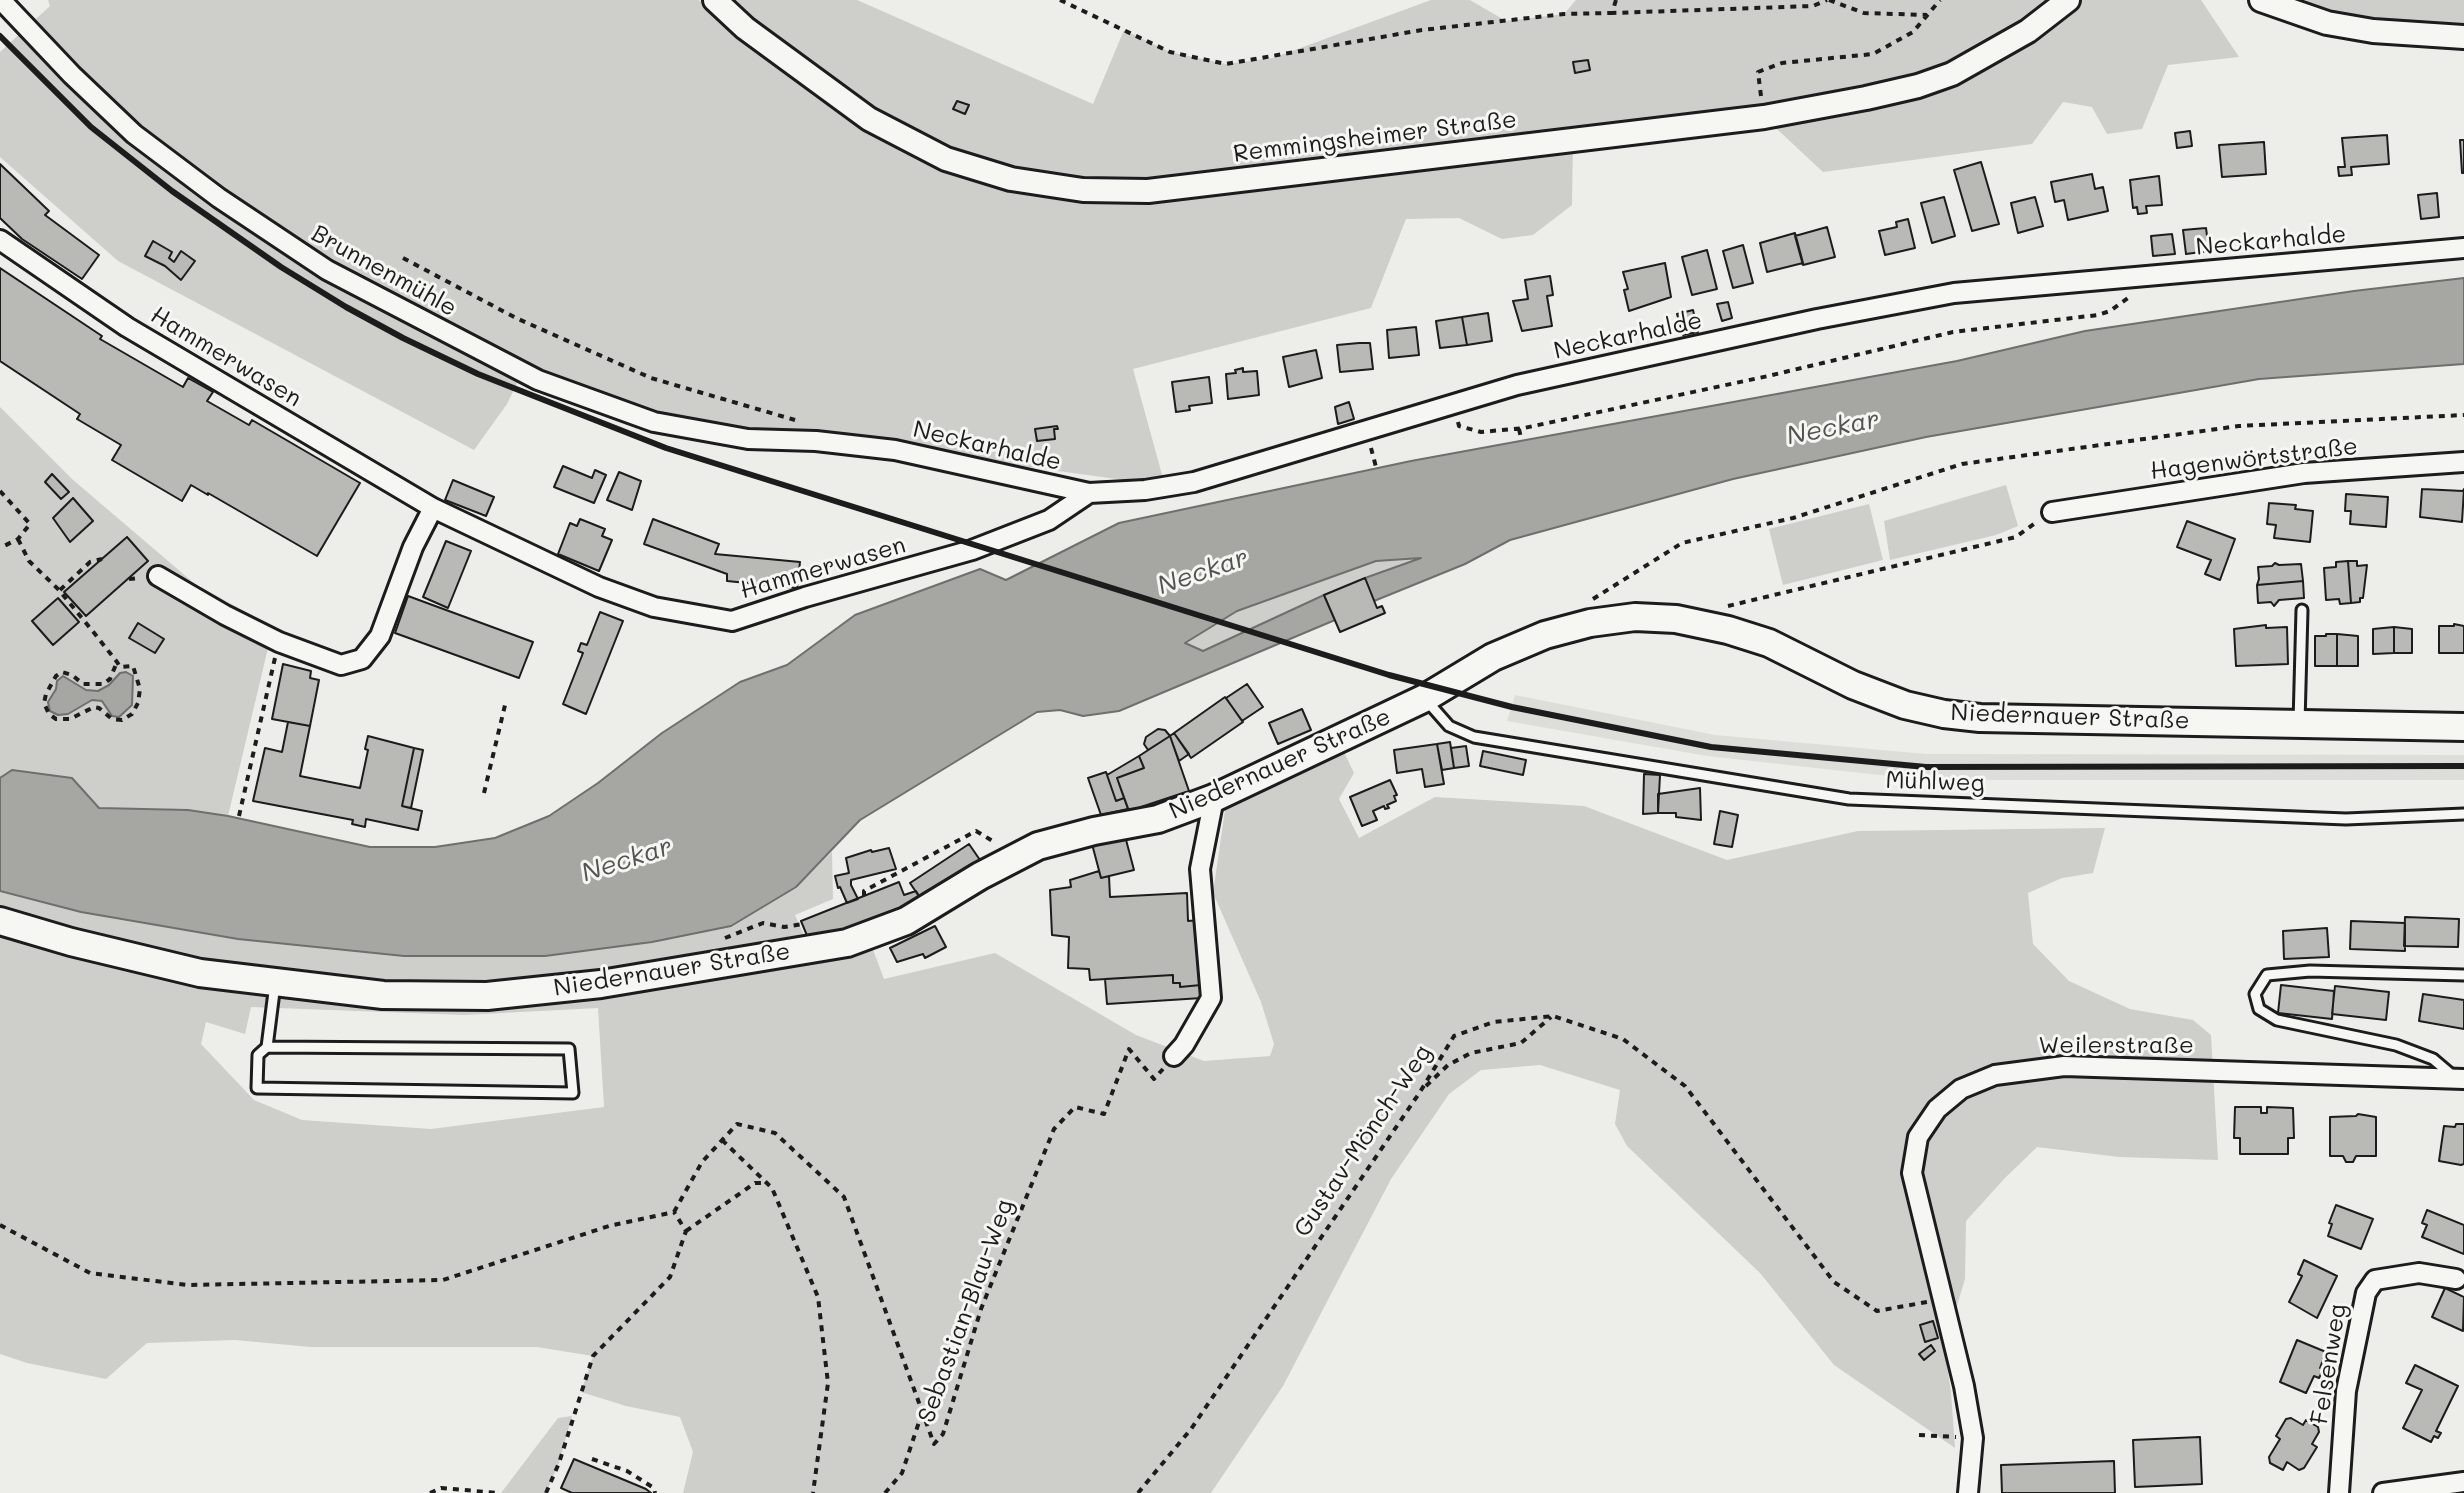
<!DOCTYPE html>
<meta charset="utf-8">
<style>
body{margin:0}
canvas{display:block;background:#edede9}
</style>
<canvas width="2464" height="1493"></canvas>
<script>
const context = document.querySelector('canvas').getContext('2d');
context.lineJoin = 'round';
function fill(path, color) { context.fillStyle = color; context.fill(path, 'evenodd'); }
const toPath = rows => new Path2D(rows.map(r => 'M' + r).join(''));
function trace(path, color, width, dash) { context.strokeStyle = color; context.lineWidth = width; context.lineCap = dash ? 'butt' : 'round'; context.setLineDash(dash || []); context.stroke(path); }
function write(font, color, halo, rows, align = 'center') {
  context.font = font + ' Mali,sans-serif'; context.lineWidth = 6; context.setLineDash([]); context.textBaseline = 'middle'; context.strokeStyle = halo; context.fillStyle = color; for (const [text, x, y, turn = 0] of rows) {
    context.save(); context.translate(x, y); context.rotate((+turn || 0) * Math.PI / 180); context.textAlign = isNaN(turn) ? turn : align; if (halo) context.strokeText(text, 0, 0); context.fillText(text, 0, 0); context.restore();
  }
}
const built = toPath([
 [1515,695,1715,735,1926,754,2464,755,2464,780,1925,780,1707,756,1507,721]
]);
const green = toPath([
 [48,0,699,0,715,16,705,0,857,0,1093,104,1124,30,1170,52,1226,64,1273,58,1431,0,1470,0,1506,21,1564,14,1576,0,2201,0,2239,57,2168,65,2142,129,2107,134,2092,107,2063,102,2032,144,1823,172,1764,117,1573,140,1572,205,1533,235,1502,239,1459,218,1406,219,1371,308,1133,369,1164,482,1124,480,985,461,861,436,727,428,654,411,526,365,507,404,474,450,118,261,0,157,0,52,50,6],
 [2286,0,2464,0,2464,23,2393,21,2314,10],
 [0,407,72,479,195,584,273,627,228,816,188,810,99,808,72,778,12,770,0,778],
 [2006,485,2018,526,1996,535,1890,560,1884,521],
 [1869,504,1883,560,1783,585,1769,529],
 [1426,558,1365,578,1203,651,1184,642,1237,611,1376,561],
 [1344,752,1354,773,1339,799,1359,838,1435,797,1584,806,1727,860,1858,831,2105,828,2093,873,2062,878,2028,893,2033,944,2069,981,2130,1009,2193,1020,2211,1035,2218,1160,2119,1157,2037,1147,2004,1179,1966,1221,1965,1279,1953,1319,1941,1327,1951,1392,1955,1448,1834,1365,1760,1273,1627,1146,1615,1124,1620,1090,1540,1065,1481,1070,1449,1094,1391,1179,1283,1386,1211,1493,683,1493,693,1452,680,1417,626,1406,581,1392,593,1356,537,1347,311,1347,235,1340,147,1343,106,1379,27,1363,0,1354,0,891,81,912,238,939,404,956,545,956,652,942,731,926,796,887,832,852,833,899,795,915,807,942,866,931,884,979,995,953,1136,1035,1204,1061,1270,1056,1274,1044,1261,1002,1213,893,1225,810],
 [251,1007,464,1015,598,1008,604,1107,431,1129,302,1120,254,1100,201,1044,206,1022,245,1034],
 [572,1416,559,1463,546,1493,501,1493,558,1418]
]);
const water = toPath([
 [2464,278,2464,364,2259,379,1926,437,1733,479,1510,540,1465,564,1374,601,1365,578,1421,558,1376,561,1237,611,1185,643,1203,651,1324,595,1335,620,1119,711,1083,716,1060,710,1037,712,860,820,796,887,731,926,652,942,545,956,404,956,238,939,81,912,0,891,0,778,12,770,72,778,99,808,188,810,228,816,370,847,435,847,495,838,549,816,598,783,662,733,740,682,787,665,855,615,980,569,1006,580,1119,523,1411,461,1957,361,2085,331,2354,291,2464,278],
 [126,672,133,676,132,705,119,717,112,716,102,701,92,700,68,714,58,715,50,711,48,702,56,689,57,681,63,676,86,690,98,691,109,685,120,673,126,672]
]);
const building = toPath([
 [1588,60,1590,70,1575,73,1573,62,1588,60],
 [957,101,969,105,965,114,953,109,957,101],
 [2190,131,2192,146,2177,148,2175,133,2190,131],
 [2387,135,2389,164,2351,167,2352,175,2339,176,2338,167,2345,167,2342,138,2387,135],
 [2460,140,2464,140,2464,173,2462,173,2460,140],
 [2264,142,2266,174,2222,177,2219,145,2264,142],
 [1981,162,1999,224,1972,231,1954,170,1981,162],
 [0,164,49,211,45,215,99,255,82,279,22,239,0,218,0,164],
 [2092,174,2095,189,2103,187,2108,211,2068,220,2064,200,2055,202,2051,182,2092,174],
 [2159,176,2162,205,2146,206,2147,213,2138,214,2137,207,2133,208,2130,180,2159,176],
 [2437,193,2439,217,2421,219,2418,195,2437,193],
 [1944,197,1955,236,1932,243,1921,203,1944,197],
 [2035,197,2043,226,2018,233,2011,203,2035,197],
 [1908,219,1915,248,1885,255,1879,231,1897,227,1896,222,1908,219],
 [1827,227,1835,257,1803,265,1795,236,1827,227],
 [2206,228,2209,251,2186,254,2183,230,2206,228],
 [1795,233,1803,263,1767,272,1760,243,1795,233],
 [2172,234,2175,254,2153,256,2151,236,2172,234],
 [153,241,172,252,169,258,174,262,181,251,195,261,181,280,165,266,145,256,153,241],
 [1743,245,1753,283,1733,288,1723,251,1743,245],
 [1707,250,1717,289,1692,295,1682,257,1707,250],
 [1665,263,1671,297,1629,311,1624,290,1628,289,1623,272,1665,263],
 [0,268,102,336,100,339,183,387,188,378,213,392,207,401,249,425,252,420,360,483,317,556,208,493,208,495,191,485,182,501,112,460,121,445,77,419,80,414,0,361,0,268],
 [1550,276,1553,295,1547,296,1552,326,1522,331,1513,301,1528,299,1525,280,1550,276],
 [1728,302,1732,318,1722,321,1717,304,1728,302],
 [1693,310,1698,332,1683,335,1677,314,1693,310],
 [1488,313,1492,341,1467,345,1462,317,1488,313],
 [1462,317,1467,345,1440,348,1436,321,1462,317],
 [1416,327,1419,355,1389,358,1387,330,1416,327],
 [1359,343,1370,343,1373,369,1340,372,1337,345,1359,343],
 [1316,350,1322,378,1289,387,1283,357,1316,350],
 [1243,368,1243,372,1257,371,1259,395,1228,399,1226,374,1236,373,1235,370,1243,368],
 [1209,377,1212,403,1189,406,1190,410,1176,412,1172,382,1209,377],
 [1349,402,1354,419,1338,424,1335,407,1349,402],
 [1057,426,1058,429,1054,429,1055,439,1037,441,1035,429,1057,426],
 [563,466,592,478,595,470,606,475,594,503,554,487,563,466],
 [619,472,641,481,632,510,607,500,619,472],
 [52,474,69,492,61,499,45,482,52,474],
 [453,480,494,497,486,516,445,500,453,480],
 [2422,489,2463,491,2464,489,2462,522,2420,517,2422,489],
 [2346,494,2388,497,2386,527,2350,524,2351,511,2345,511,2346,494],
 [73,498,93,521,70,542,53,518,73,498],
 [2269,503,2296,505,2295,509,2313,511,2310,542,2274,538,2276,525,2267,524,2269,503],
 [580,519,605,529,602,536,612,540,599,571,558,554,570,523,577,526,580,519],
 [653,519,719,544,715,554,800,562,797,588,727,581,727,574,644,544,653,519],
 [2187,521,2235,539,2220,580,2205,574,2211,560,2177,547,2187,521],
 [127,537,148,561,86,616,64,592,127,537],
 [446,541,471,551,448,608,423,597,446,541],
 [2348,561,2357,561,2357,566,2367,565,2363,598,2360,598,2360,602,2351,603,2348,561],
 [2348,561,2351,603,2340,604,2339,599,2326,600,2324,568,2336,567,2336,562,2348,561],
 [2275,563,2279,565,2301,564,2303,581,2257,585,2259,579,2258,567,2272,566,2275,563],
 [1365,578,1377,608,1382,606,1385,613,1340,632,1324,595,1365,578],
 [2303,581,2304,598,2279,600,2274,606,2271,602,2258,603,2257,585,2303,581],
 [408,596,533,642,519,678,395,633,408,596],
 [58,598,79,622,53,645,32,621,58,598],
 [600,612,623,621,586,714,563,704,583,653,578,651,581,643,587,645,600,612],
 [138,623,164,639,155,653,129,638,138,623],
 [2454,624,2464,626,2464,653,2439,653,2439,626,2454,626,2454,624],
 [2266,625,2266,628,2287,627,2288,664,2236,666,2234,629,2266,625],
 [2394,627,2412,629,2412,653,2394,653,2394,627],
 [2394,627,2394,653,2373,654,2373,629,2394,627],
 [2326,634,2337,634,2337,666,2315,666,2315,636,2326,636,2326,634],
 [2337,634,2358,636,2358,666,2337,666,2337,634],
 [283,664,311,671,310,678,319,680,310,726,272,719,283,664],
 [1247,684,1263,707,1242,721,1226,698,1247,684],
 [1225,697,1243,722,1191,758,1174,733,1225,697],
 [1302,709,1311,730,1278,744,1269,723,1302,709],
 [288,722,310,726,300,776,360,788,368,750,365,749,368,736,414,748,402,806,422,811,418,830,366,819,365,827,352,824,353,820,253,801,265,748,282,752,288,722],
 [1158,729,1165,730,1170,736,1148,750,1144,744,1146,737,1158,729],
 [1174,733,1189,754,1179,761,1170,736,1174,733],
 [1170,736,1189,791,1129,811,1117,778,1144,768,1139,756,1170,736],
 [1450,742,1454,768,1442,770,1437,744,1450,742],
 [1437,744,1444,784,1425,787,1422,769,1397,773,1394,750,1437,744],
 [1466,746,1469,766,1454,768,1451,748,1466,746],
 [414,748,423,750,411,808,402,806,414,748],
 [1483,751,1526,760,1523,775,1480,766,1483,751],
 [1139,756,1144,768,1117,778,1124,798,1116,801,1107,775,1139,756],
 [1106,772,1116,801,1124,798,1128,809,1101,815,1088,778,1106,772],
 [1644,774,1660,775,1658,813,1643,814,1644,774],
 [1390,780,1397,795,1394,796,1396,801,1387,805,1389,808,1385,809,1384,806,1373,811,1377,820,1362,826,1350,797,1390,780],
 [1700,788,1701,820,1676,817,1676,813,1658,813,1658,794,1700,788],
 [1720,811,1738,815,1732,847,1714,844,1720,811],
 [1125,836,1134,870,1101,878,1092,844,1125,836],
 [969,844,980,860,920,898,910,883,969,844],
 [889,848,896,869,851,880,851,885,858,899,847,903,840,887,838,888,835,876,849,873,846,858,871,850,872,852,889,848],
 [1099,871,1101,878,1109,876,1110,897,1187,893,1188,921,1200,920,1197,934,1201,985,1180,987,1180,983,1173,983,1173,975,1090,980,1089,969,1068,968,1069,937,1052,935,1050,890,1071,887,1070,880,1099,871],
 [899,882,904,895,916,891,920,898,908,903,910,910,846,935,844,929,808,938,801,921,899,882],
 [2405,917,2459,919,2458,947,2404,946,2405,917],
 [2351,921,2405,923,2405,951,2350,949,2351,921],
 [935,926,946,947,925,958,923,954,897,962,890,948,935,926],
 [2327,928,2329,957,2284,959,2283,931,2327,928],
 [1173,975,1173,983,1180,983,1180,987,1201,985,1202,998,1107,1004,1105,979,1173,975],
 [2281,985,2334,991,2332,1019,2278,1013,2281,985],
 [2335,986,2389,992,2386,1020,2332,1014,2335,986],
 [2423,994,2464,1000,2464,1029,2419,1021,2423,994],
 [2235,1107,2261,1107,2261,1113,2267,1113,2267,1107,2293,1108,2294,1138,2288,1138,2288,1154,2240,1154,2240,1138,2234,1138,2235,1107],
 [2358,1114,2376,1117,2376,1156,2356,1156,2353,1162,2346,1162,2343,1156,2330,1156,2330,1117,2356,1116,2358,1114],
 [2456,1124,2464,1124,2464,1164,2461,1165,2439,1161,2444,1126,2455,1127,2456,1124],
 [2336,1205,2373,1219,2361,1249,2328,1236,2332,1224,2329,1223,2336,1205],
 [2427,1210,2464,1225,2464,1254,2422,1237,2427,1225,2422,1223,2427,1210],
 [2304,1260,2337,1276,2317,1318,2289,1302,2302,1276,2298,1274,2304,1260],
 [2445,1288,2464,1297,2463,1331,2432,1317,2445,1288],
 [1933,1321,1938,1338,1925,1342,1920,1325,1933,1321],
 [2297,1340,2326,1352,2320,1368,2323,1370,2319,1378,2314,1376,2306,1393,2280,1382,2297,1340],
 [1931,1345,1935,1351,1924,1360,1919,1354,1931,1345],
 [2415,1365,2458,1386,2436,1431,2441,1433,2438,1438,2434,1436,2431,1442,2403,1428,2422,1390,2406,1383,2415,1365],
 [2291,1418,2303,1425,2306,1420,2318,1427,2319,1432,2312,1444,2317,1447,2304,1468,2299,1470,2287,1462,2283,1470,2270,1463,2269,1457,2280,1439,2276,1436,2286,1419,2291,1418],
 [2200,1437,2202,1484,2135,1487,2133,1440,2200,1437],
 [574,1459,646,1489,651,1493,572,1493,561,1488,574,1459],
 [2114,1461,2115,1493,2002,1493,2001,1465,2114,1461]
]);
const path = toPath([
 [1060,0,1170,52,1226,64,1422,30,1564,14,1612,13],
 [1616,0,1612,13,1813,6,1827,0],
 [1829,0,1864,13,1927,15],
 [1761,96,1758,72,1782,63,1873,54,1913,32,1940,0],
 [403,258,516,318,651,378,795,420],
 [1458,422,1459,426,1481,432,1524,428,1768,376,1953,332,2098,315,2110,311,2128,298],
 [1519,429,1521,438],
 [1371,448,1376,467],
 [0,491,30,524,18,539,0,548],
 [18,539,29,561,59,590,95,634,117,662,120,667,133,666,140,689,138,703,132,714,122,720,112,719,99,708,94,707,70,719,56,719,49,714,44,703,46,694,56,676,62,672,72,675,83,684,103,684,110,679,117,662],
 [129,579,139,578],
 [60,590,90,562,102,559],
 [1593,599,1682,543,1793,518,1962,464,2239,426,2464,415],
 [1728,606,2016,537,2038,521],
 [484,793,506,701],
 [239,816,275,658],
 [864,896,864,891,976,831,996,843],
 [725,938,763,923,784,927,803,924],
 [1426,1086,1448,1065,1471,1053,1521,1043,1551,1017],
 [722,1140,772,1188,818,1297,828,1383,813,1493],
 [674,1212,702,1162,737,1124,775,1133,844,1197,934,1444,943,1434,981,1309,1054,1129,1075,1107,1104,1114,1129,1049,1154,1079,1163,1069],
 [0,1225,90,1273,187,1285,443,1280,609,1226,674,1212],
 [686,1231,755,1183,765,1183],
 [1919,1435,1956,1437],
 [592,1459,627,1471,654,1488,655,1493],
 [430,1493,441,1488,498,1493],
 [546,1493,559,1463,593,1356,670,1277,686,1231,674,1212],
 [885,1493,902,1473,922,1413],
 [1138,1493,1191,1429,1420,1092,1454,1036,1494,1022,1553,1016,1623,1039,1685,1086,1834,1282,1877,1311,1927,1302]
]);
const service = toPath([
 [1427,701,1449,726,1474,737,1849,799,2346,819,2464,814],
 [2299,723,2302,610],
 [267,1047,258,1055,257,1088,573,1093,569,1049,267,1047,275,984],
 [2453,1076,2433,1059,2396,1045,2277,1020,2259,1009,2255,994,2267,975,2310,971,2464,975]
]);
const minor = toPath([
 [1,0,72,75,134,134,219,198,327,270,538,380,654,422,748,439,816,441,895,450,1089,493,1145,490,1194,482,1517,385,1817,319,1954,293,2464,248],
 [0,240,127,327,433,508,599,587,654,607,732,621,805,597,972,550,1049,520,1089,493],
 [2052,512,2304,473,2464,462],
 [158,576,225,615,279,642,341,665,362,659,380,636,413,547,433,508],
 [1174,1056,1184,1045,1211,998,1200,869,1214,798],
 [1968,1493,1973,1438,1964,1386,1912,1173,1918,1137,1937,1109,1961,1089,1995,1075,2064,1066,2464,1079],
 [2339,1493,2346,1391,2366,1293,2375,1280,2419,1273,2456,1279],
 [2383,1493,2464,1482]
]);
const tertiary = toPath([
 [715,0,745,28,869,119,946,159,1011,179,1083,190,1148,191,1764,117,1866,98,1918,86,1952,74,2028,31,2068,0],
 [2261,0,2327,23,2373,31,2464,37]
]);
const secondary = toPath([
 [0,921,71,942,200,973,383,995,487,996,601,984,847,943,906,921,980,876,1038,846,1094,831,1158,819,1214,798,1425,698,1493,657,1545,635,1590,623,1635,617,1676,619,1728,630,1769,643,1853,685,1905,705,1944,714,1980,718,2464,727]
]);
const rail = toPath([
 [0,36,91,127,172,191,281,267,346,307,403,338,478,374,666,448,1389,675,1512,707,1711,747,1926,767,2464,766]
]);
const streetNames = [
 ["Remmingsheimer Straße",1375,137,-7],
 ["Neckarhalde",2271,241,-5],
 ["Brunnenmühle",384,271,29],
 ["Neckarhalde",1628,336,-12],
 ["Hammerwasen",226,357,31],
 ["Neckarhalde",987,446,13],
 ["Hagenwörtstraße",2254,459,-7],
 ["Hammerwasen",823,568,-16],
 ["Niedernauer Straße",2070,717,2],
 ["Niedernauer Straße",1280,764,-24],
 ["Mühlweg",1935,782,2],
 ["Niedernauer Straße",672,970,-9],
 ["Weilerstraße",2116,1046],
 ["Gustav-Mönch-Weg",1363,1141,-56],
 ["Sebastian-Blau-Weg",966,1311,-70],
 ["Felsenweg",2329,1364,-81]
];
const waterNames = [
 ["Neckar",1833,428,-11],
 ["Neckar",1203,572,-19],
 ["Neckar",627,860,-18]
];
fill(built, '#ddddda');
fill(green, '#cececb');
fill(water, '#a6a6a3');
trace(water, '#6f6f6d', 2);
fill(building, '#b9b9b6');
trace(building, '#1c1c1c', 2);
trace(service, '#1c1c1c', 15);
trace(minor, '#1c1c1c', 24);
trace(tertiary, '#1c1c1c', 28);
trace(secondary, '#1c1c1c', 32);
trace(path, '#1c1c1c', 4, [6, 6]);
trace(service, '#f6f6f2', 9);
trace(minor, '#f6f6f2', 18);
trace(tertiary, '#f6f6f2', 22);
trace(secondary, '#f6f6f2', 26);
trace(rail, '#1c1c1c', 6);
write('24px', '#1c1c1c', '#f6f6f2', streetNames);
write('italic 26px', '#535352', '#f6f6f2', waterNames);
</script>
